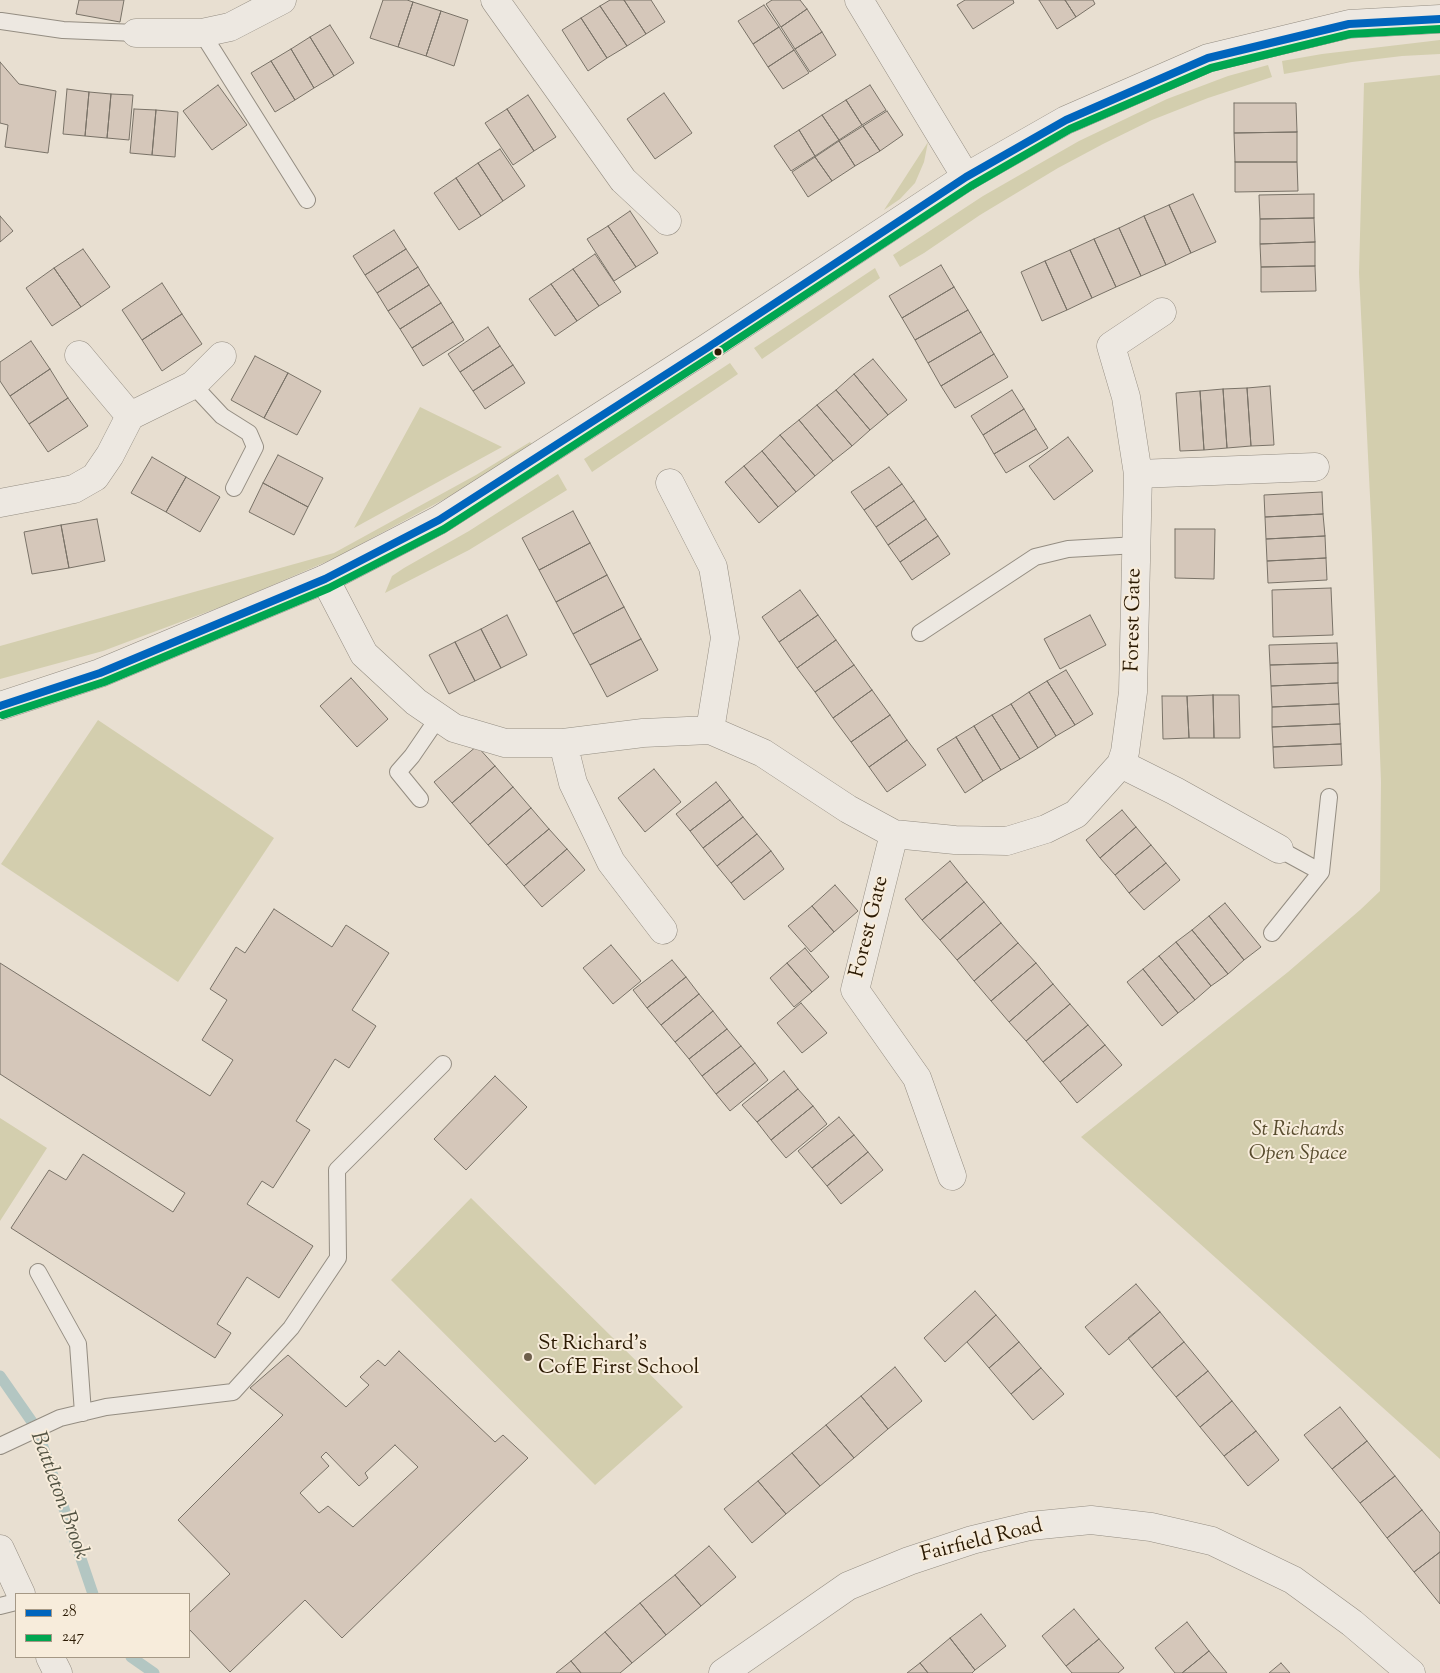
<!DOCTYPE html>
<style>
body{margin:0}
#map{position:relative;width:1440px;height:1673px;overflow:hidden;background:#e8dfd1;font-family:"Sorts Mill Goudy",serif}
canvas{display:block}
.legend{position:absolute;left:15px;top:1593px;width:175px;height:65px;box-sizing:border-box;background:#f7ecdb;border:1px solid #a59885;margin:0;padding:6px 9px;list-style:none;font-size:15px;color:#2b1a03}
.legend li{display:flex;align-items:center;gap:10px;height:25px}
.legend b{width:25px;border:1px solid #a59885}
</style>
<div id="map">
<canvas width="1440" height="1673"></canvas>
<ul class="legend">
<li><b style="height:6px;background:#0065bd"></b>28</li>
<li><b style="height:6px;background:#00a651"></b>247</li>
</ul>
</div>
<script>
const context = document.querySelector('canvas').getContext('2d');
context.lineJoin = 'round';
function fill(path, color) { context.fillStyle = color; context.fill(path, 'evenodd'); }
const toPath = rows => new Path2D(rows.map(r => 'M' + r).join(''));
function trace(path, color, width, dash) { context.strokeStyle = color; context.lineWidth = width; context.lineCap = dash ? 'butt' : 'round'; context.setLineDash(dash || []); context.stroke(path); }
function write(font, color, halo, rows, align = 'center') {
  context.font = font + ' "Sorts Mill Goudy",serif'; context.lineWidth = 4; context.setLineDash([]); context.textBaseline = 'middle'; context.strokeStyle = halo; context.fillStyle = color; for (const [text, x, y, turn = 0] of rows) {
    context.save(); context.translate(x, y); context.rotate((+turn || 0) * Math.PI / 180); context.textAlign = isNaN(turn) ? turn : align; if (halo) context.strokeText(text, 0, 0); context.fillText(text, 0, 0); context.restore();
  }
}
const green = toPath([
 [1440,40,1440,54,1402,56,1352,62,1284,74,1282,61,1322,54],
 [1268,65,1272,77,1208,98,1152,120,1103,144,1058,168,980,215,924,253,900,267,893,255,983,196,1079,141,1167,99,1228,76],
 [1440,75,1440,1459,1081,1137,1288,972,1360,910,1380,891,1381,782,1372,537,1359,273,1364,83],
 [928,142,924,162,915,183,900,199,884,210],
 [875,268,880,278,762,359,754,348],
 [730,363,738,374,592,472,584,459],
 [420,407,502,447,354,528],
 [530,442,533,446,452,495,335,558,231,603,103,651,0,679,0,646,334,553,476,475],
 [558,474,567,490,469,550,385,593,392,576,404,568,469,531],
 [98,720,274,838,178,982,1,864],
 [0,1118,47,1148,0,1221],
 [471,1198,683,1407,595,1485,391,1280]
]);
const stream = toPath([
 [0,1376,37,1429,93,1594],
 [131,1657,154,1673]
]);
const building = toPath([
 [79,0,124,0,120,22,76,14,79,0],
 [383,0,407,0,413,2,398,47,370,38,383,0],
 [610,0,624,0,646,34,627,46,600,6,610,0],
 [624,0,651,0,665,22,646,34,624,0],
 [772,0,800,0,807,9,781,27,766,4,772,0],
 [965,0,1013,0,1014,3,973,29,957,5,965,0],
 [1039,0,1065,0,1076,17,1057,29,1039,0],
 [1065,0,1093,0,1095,4,1076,17,1065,0],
 [413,2,441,11,426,56,398,47,413,2],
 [764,5,779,27,753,44,738,21,764,5],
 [600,6,627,46,607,58,581,18,600,6],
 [807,9,822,32,795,49,781,27,807,9],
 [441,11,468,20,454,66,426,56,441,11],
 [581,18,607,58,588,71,562,30,581,18],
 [330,25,354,63,334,76,310,37,330,25],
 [779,27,794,50,768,67,753,44,779,27],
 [822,32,836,55,810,72,795,49,822,32],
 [310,37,334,76,314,88,291,49,310,37],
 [291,49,314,88,295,100,271,61,291,49],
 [794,50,809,73,783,89,768,67,794,50],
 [271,61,295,100,275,112,251,73,271,61],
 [0,62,19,84,56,91,48,153,5,147,8,125,0,123,0,62],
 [218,85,247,125,212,150,183,111,218,85],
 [870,85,886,110,862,125,846,100,870,85],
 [67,89,89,92,85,136,63,134,67,89],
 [89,92,111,94,107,138,85,136,89,92],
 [664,93,692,133,655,159,627,119,664,93],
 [111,94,133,95,129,140,107,138,111,94],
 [528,95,556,137,534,151,507,109,528,95],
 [846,100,862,125,839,140,822,115,846,100],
 [1234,103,1296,103,1297,132,1234,133,1234,103],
 [134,109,156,110,152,155,130,153,134,109],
 [507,109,534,151,513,165,485,123,507,109],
 [156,110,178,112,175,157,152,155,156,110],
 [887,111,903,135,880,151,863,126,887,111],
 [822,115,839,140,815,156,799,130,822,115],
 [863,126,880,151,855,166,839,141,863,126],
 [799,130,815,156,791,171,774,146,799,130],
 [1297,132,1297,162,1235,162,1234,133,1297,132],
 [839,141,855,166,832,181,815,157,839,141],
 [500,149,525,186,503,201,478,163,500,149],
 [815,157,832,181,808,197,792,172,815,157],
 [1235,162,1297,162,1298,191,1235,192,1235,162],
 [478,163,503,201,481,216,456,178,478,163],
 [456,178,481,216,459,230,434,193,456,178],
 [1193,194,1216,242,1191,253,1169,205,1193,194],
 [1314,194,1314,218,1260,219,1259,195,1314,194],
 [1169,205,1191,253,1166,265,1144,216,1169,205],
 [630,211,658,253,636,267,608,226,630,211],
 [0,216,13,231,0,242,0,216],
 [1144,216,1166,265,1141,276,1119,228,1144,216],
 [1314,218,1315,242,1260,244,1260,219,1314,218],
 [608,226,636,267,614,281,587,239,608,226],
 [1119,228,1141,276,1116,287,1094,239,1119,228],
 [394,230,406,249,365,275,353,256,394,230],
 [1094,239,1116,287,1092,298,1070,250,1094,239],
 [1315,242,1315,266,1261,267,1260,244,1315,242],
 [83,249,110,287,81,307,54,268,83,249],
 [406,249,418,267,377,293,365,275,406,249],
 [1070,250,1092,298,1067,310,1045,261,1070,250],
 [595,254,621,292,599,306,573,269,595,254],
 [1045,261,1067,310,1042,321,1021,272,1045,261],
 [941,265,954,287,902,318,889,296,941,265],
 [1315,266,1316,291,1261,292,1261,267,1315,266],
 [418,267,429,285,388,311,377,293,418,267],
 [54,268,81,307,52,326,26,288,54,268],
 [573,269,599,306,577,321,551,284,573,269],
 [162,283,182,314,142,340,122,310,162,283],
 [551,284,577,321,555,336,529,299,551,284],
 [429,285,441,303,400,329,388,311,429,285],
 [954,287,968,310,915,340,902,318,954,287],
 [441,303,453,322,412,348,400,329,441,303],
 [968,310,981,332,928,363,915,340,968,310],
 [182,314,202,344,162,371,142,340,182,314],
 [453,322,464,340,423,366,412,348,453,322],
 [488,327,500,346,460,372,448,354,488,327],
 [981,332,994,354,941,386,928,363,981,332],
 [31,341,50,369,10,396,0,381,0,362,31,341],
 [500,346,513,365,473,391,460,372,500,346],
 [994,354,1008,377,955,408,941,386,994,354],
 [255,356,288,373,264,418,231,400,255,356],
 [873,359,907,400,888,415,854,374,873,359],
 [513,365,525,383,485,409,473,391,513,365],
 [50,369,68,398,29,424,10,396,50,369],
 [288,373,321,391,297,435,264,418,288,373],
 [854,374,888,415,870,430,836,390,854,374],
 [1270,386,1274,445,1251,446,1247,388,1270,386],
 [1247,388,1251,446,1227,448,1223,389,1247,388],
 [1223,389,1227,448,1204,450,1200,391,1223,389],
 [836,390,870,430,852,446,817,405,836,390],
 [1012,390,1024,409,983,435,971,416,1012,390],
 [1200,391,1204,450,1180,451,1176,393,1200,391],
 [68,398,88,426,48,452,29,424,68,398],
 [817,405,852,446,833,461,799,420,817,405],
 [1024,409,1036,429,994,454,983,435,1024,409],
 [799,420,833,461,815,476,780,435,799,420],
 [1036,429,1048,448,1006,473,994,454,1036,429],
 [780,435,815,476,796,492,762,451,780,435],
 [1068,437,1093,471,1054,500,1029,466,1068,437],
 [762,451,796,492,778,507,744,466,762,451],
 [278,455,323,478,308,507,263,483,278,455],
 [152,457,186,477,166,512,131,493,152,457],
 [744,466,778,507,759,523,725,482,744,466],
 [889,467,902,484,864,510,851,492,889,467],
 [186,477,220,497,200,532,166,512,186,477],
 [263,483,308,507,294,535,249,512,263,483],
 [902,484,914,501,876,527,864,510,902,484],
 [1322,492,1323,514,1265,517,1264,495,1322,492],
 [914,501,926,519,888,545,876,527,914,501],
 [573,511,590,543,539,570,522,538,573,511],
 [1323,514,1325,536,1266,539,1265,517,1323,514],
 [97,519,105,561,69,568,61,525,97,519],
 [926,519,938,536,900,562,888,545,926,519],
 [61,525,69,568,32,574,24,532,61,525],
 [1175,529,1215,529,1214,579,1175,578,1175,529],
 [938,536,950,554,912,580,900,562,938,536],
 [1325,536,1326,558,1267,561,1266,539,1325,536],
 [590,543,607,575,556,602,539,570,590,543],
 [1326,558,1327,580,1268,583,1267,561,1326,558],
 [607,575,624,607,573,634,556,602,607,575],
 [1331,588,1333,635,1273,637,1272,590,1331,588],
 [800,590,818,615,779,642,762,617,800,590],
 [624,607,641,639,590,665,573,634,624,607],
 [507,615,527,655,501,668,481,629,507,615],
 [818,615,836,640,797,668,779,642,818,615],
 [1090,615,1106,645,1060,669,1044,639,1090,615],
 [481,629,501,668,475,681,455,642,481,629],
 [641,639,658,670,607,697,590,665,641,639],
 [836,640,854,665,815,692,797,668,836,640],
 [455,642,475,681,449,694,429,655,455,642],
 [1337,643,1338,663,1270,665,1269,645,1337,643],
 [1338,663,1338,683,1271,686,1270,665,1338,663],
 [854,665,872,690,833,718,815,692,854,665],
 [1066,670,1093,714,1075,725,1047,681,1066,670],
 [351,678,388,719,357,747,320,706,351,678],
 [1047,681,1075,725,1056,736,1029,692,1047,681],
 [1338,683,1339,704,1272,707,1271,686,1338,683],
 [872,690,890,715,851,742,833,718,872,690],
 [1029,692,1056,736,1038,748,1011,704,1029,692],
 [1213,695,1214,738,1189,738,1187,696,1213,695],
 [1213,695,1239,695,1240,738,1214,738,1213,695],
 [1162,696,1187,696,1189,738,1163,739,1162,696],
 [1011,704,1038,748,1020,759,992,715,1011,704],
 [1339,704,1340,724,1272,727,1272,707,1339,704],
 [890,715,907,740,869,767,851,742,890,715],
 [992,715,1020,759,1001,770,974,726,992,715],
 [1340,724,1341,744,1273,747,1272,727,1340,724],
 [974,726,1001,770,983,781,956,737,974,726],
 [956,737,983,781,965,793,937,749,956,737],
 [907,740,926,765,887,792,869,767,907,740],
 [1341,744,1342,765,1274,768,1273,747,1341,744],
 [477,746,495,766,452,803,434,782,477,746],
 [495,766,513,787,470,824,452,803,495,766],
 [654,769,681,802,645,832,618,798,654,769],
 [716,782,730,800,690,831,676,814,716,782],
 [513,787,531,808,488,845,470,824,513,787],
 [730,800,743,817,703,848,690,831,730,800],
 [531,808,549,829,506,865,488,845,531,808],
 [1122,810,1136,827,1100,858,1086,840,1122,810],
 [743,817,757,834,717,866,703,848,743,817],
 [1136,827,1151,845,1115,875,1100,858,1136,827],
 [549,829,567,849,524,886,506,865,549,829],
 [757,834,771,851,731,883,717,866,757,834],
 [1151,845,1166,863,1129,893,1115,875,1151,845],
 [567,849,585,870,542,907,524,886,567,849],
 [771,851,784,869,744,900,731,883,771,851],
 [950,861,967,882,922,920,905,899,950,861],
 [1166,863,1180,880,1144,910,1129,893,1166,863],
 [967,882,984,902,940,940,922,920,967,882],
 [835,885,858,911,834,932,812,906,835,885],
 [984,902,1001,923,957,960,940,940,984,902],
 [1225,903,1261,947,1244,960,1209,916,1225,903],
 [812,906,834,932,811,952,788,926,812,906],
 [274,909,332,947,346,925,389,953,352,1010,376,1026,349,1068,335,1059,296,1121,310,1130,273,1188,262,1181,247,1204,313,1246,279,1298,247,1277,217,1324,231,1333,215,1358,11,1228,49,1170,66,1180,83,1154,173,1212,185,1193,0,1074,0,963,210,1096,233,1060,202,1040,227,1000,210,989,236,947,245,953,274,909],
 [1209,916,1244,960,1228,974,1192,930,1209,916],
 [1001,923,1018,943,974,981,957,960,1001,923],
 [1192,930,1228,974,1211,986,1176,942,1192,930],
 [1176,942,1211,986,1195,1000,1159,956,1176,942],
 [1018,943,1036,963,991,1001,974,981,1018,943],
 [611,945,641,981,613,1004,583,968,611,945],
 [805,948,829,977,812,992,787,963,805,948],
 [1159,956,1195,1000,1178,1013,1143,969,1159,956],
 [672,960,686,977,647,1008,633,990,672,960],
 [787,963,812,992,794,1007,770,978,787,963],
 [1036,963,1053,984,1009,1022,991,1001,1036,963],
 [1143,969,1178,1013,1162,1026,1127,982,1143,969],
 [686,977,699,994,661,1025,647,1008,686,977],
 [1053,984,1070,1004,1026,1041,1009,1022,1053,984],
 [699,994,713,1011,675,1042,661,1025,699,994],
 [801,1003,827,1033,802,1053,777,1023,801,1003],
 [1070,1004,1088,1025,1043,1062,1026,1041,1070,1004],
 [713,1011,727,1029,689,1059,675,1042,713,1011],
 [1088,1025,1105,1045,1060,1082,1043,1062,1088,1025],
 [727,1029,741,1046,702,1076,689,1059,727,1029],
 [1105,1045,1122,1065,1077,1103,1060,1082,1105,1045],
 [741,1046,755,1063,716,1094,702,1076,741,1046],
 [755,1063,768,1080,730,1111,716,1094,755,1063],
 [784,1071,798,1089,757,1122,742,1105,784,1071],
 [495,1076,527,1107,466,1170,434,1139,495,1076],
 [798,1089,813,1106,771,1140,757,1122,798,1089],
 [813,1106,827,1124,786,1158,771,1140,813,1106],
 [839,1117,854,1135,812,1168,798,1151,839,1117],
 [854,1135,868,1152,827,1186,812,1168,854,1135],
 [868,1152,883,1170,841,1204,827,1186,868,1152],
 [1136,1284,1160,1312,1109,1355,1085,1327,1136,1284],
 [975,1291,996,1315,945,1362,924,1338,975,1291],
 [1160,1312,1184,1342,1152,1368,1128,1338,1160,1312],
 [996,1315,1019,1342,989,1368,967,1342,996,1315],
 [1019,1342,1041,1368,1011,1394,989,1368,1019,1342],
 [1184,1342,1208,1371,1176,1397,1152,1368,1184,1342],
 [399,1351,495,1442,503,1435,528,1458,342,1638,305,1600,230,1672,189,1629,189,1613,230,1574,178,1520,283,1415,250,1388,288,1355,346,1407,369,1385,360,1377,378,1360,385,1366,399,1351],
 [395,1445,418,1467,353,1527,328,1506,319,1513,300,1493,329,1466,321,1457,326,1452,359,1486,368,1478,365,1473,395,1445],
 [895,1367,922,1401,888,1429,861,1396,895,1367],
 [1041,1368,1064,1394,1033,1420,1011,1394,1041,1368],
 [1208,1371,1232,1401,1200,1427,1176,1397,1208,1371],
 [861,1396,888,1429,854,1458,826,1425,861,1396],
 [1232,1401,1256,1431,1224,1456,1200,1427,1232,1401],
 [1340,1407,1367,1441,1332,1469,1304,1435,1340,1407],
 [826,1425,854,1458,820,1486,792,1453,826,1425],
 [1256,1431,1279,1460,1248,1486,1224,1456,1256,1431],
 [1367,1441,1395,1476,1360,1503,1332,1469,1367,1441],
 [792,1453,820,1486,786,1514,758,1481,792,1453],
 [1395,1476,1422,1510,1387,1538,1360,1503,1395,1476],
 [758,1481,786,1514,752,1543,724,1509,758,1481],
 [1422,1510,1440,1533,1440,1552,1414,1572,1387,1538,1422,1510],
 [709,1546,736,1577,701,1606,675,1575,709,1546],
 [1440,1552,1440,1604,1414,1572,1440,1552],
 [675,1575,701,1606,666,1635,640,1603,675,1575],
 [640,1603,666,1635,632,1663,605,1632,640,1603],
 [1074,1609,1099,1639,1066,1666,1042,1636,1074,1609],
 [981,1614,1006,1646,975,1670,950,1638,981,1614],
 [1187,1622,1209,1651,1182,1673,1175,1673,1155,1648,1187,1622],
 [605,1632,632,1663,620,1673,581,1673,571,1661,605,1632],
 [950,1638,975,1670,972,1673,928,1673,920,1663,950,1638],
 [1099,1639,1124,1668,1118,1673,1072,1673,1066,1666,1099,1639],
 [1209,1651,1227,1673,1182,1673,1209,1651],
 [571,1661,581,1673,556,1673,571,1661],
 [920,1663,928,1673,907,1673,920,1663],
 [1281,1663,1290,1673,1269,1673,1281,1663]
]);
const service = toPath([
 [1,21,63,30,136,33],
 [202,33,307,200],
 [193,385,222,416,249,433,255,447,234,488],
 [920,633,1035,557,1068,549,1137,545],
 [420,799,398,772,412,756,438,718],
 [1279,849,1321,872],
 [1272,933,1321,872,1329,797],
 [38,1272,78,1344,83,1413],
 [0,1446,60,1418,106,1407,233,1392,291,1328,338,1258,337,1170,443,1064],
 [0,1606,16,1602]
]);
const minor = toPath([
 [495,0,623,180,667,221],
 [859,0,966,177],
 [136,33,202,33,230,27,282,0],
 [79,355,130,416],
 [1138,474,1315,467],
 [670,483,713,567,725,638,710,730],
 [0,503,74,489,95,477,110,455,130,416,193,385,222,356],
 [325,579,364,654,416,702,454,728,505,743,563,743,643,733,710,730,763,753,848,809,894,834,955,840,1007,841,1046,829,1076,814,1121,764,1125,752,1133,692,1138,474,1126,397,1111,346,1162,312],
 [563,743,573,783,611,862,663,930],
 [1121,764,1175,791,1279,849],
 [894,834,855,990,917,1078,952,1176],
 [0,1549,21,1594],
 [50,1657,58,1673],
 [723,1673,848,1586,909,1561,972,1540,1030,1526,1091,1520,1151,1527,1212,1541,1293,1580,1352,1623,1411,1673]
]);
const tertiary = toPath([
 [0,706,100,673,325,579,439,520,707,348,966,177,1066,120,1208,58,1349,24,1440,19]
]);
const bus1 = toPath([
 [0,706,100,673,325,579,439,520,707,348,966,177,1066,120,1208,58,1349,24,1440,19]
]);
const bus2 = toPath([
 [3,715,104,682,329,588,444,529,712,356,971,186,1070,129,1211,68,1350,34,1440,29]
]);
const markers = [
 [718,352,4.5,"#2b1a03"],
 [528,1357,5,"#6d5f4b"]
];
const streetNames = [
 ["Forest Gate",1135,620,-89],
 ["Forest Gate",871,927,-76],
 ["Fairfield Road",982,1542,-14]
];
const parkNames = [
 ["St Richards",1298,1131],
 ["Open Space",1298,1155]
];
const poiNames = [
 ["St Richard's",538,1345],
 ["CofE First School",538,1369]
];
const waterNames = [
 ["Battleton Brook",58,1496,70]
];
fill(green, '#d3ceae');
trace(stream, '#b3c6c2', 11);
fill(building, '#d5c7ba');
trace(building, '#797267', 1);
trace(service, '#948d82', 18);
trace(minor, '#948d82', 29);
trace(tertiary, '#948d82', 29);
trace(service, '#ede8e1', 16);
trace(minor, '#ede8e1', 28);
trace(tertiary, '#ede8e1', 28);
trace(bus1, '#0065bd', 8);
trace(bus2, '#00a651', 8);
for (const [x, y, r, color] of markers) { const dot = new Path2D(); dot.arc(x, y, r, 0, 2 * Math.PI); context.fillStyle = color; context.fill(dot); trace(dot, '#f7ecdb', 2); }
write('21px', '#2b1a03', '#f7ecdb', streetNames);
write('italic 21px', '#584c2e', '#f7ecdb', parkNames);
write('21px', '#2b1a03', '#f7ecdb', poiNames, 'left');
write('italic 22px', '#535343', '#f7ecdb', waterNames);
</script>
